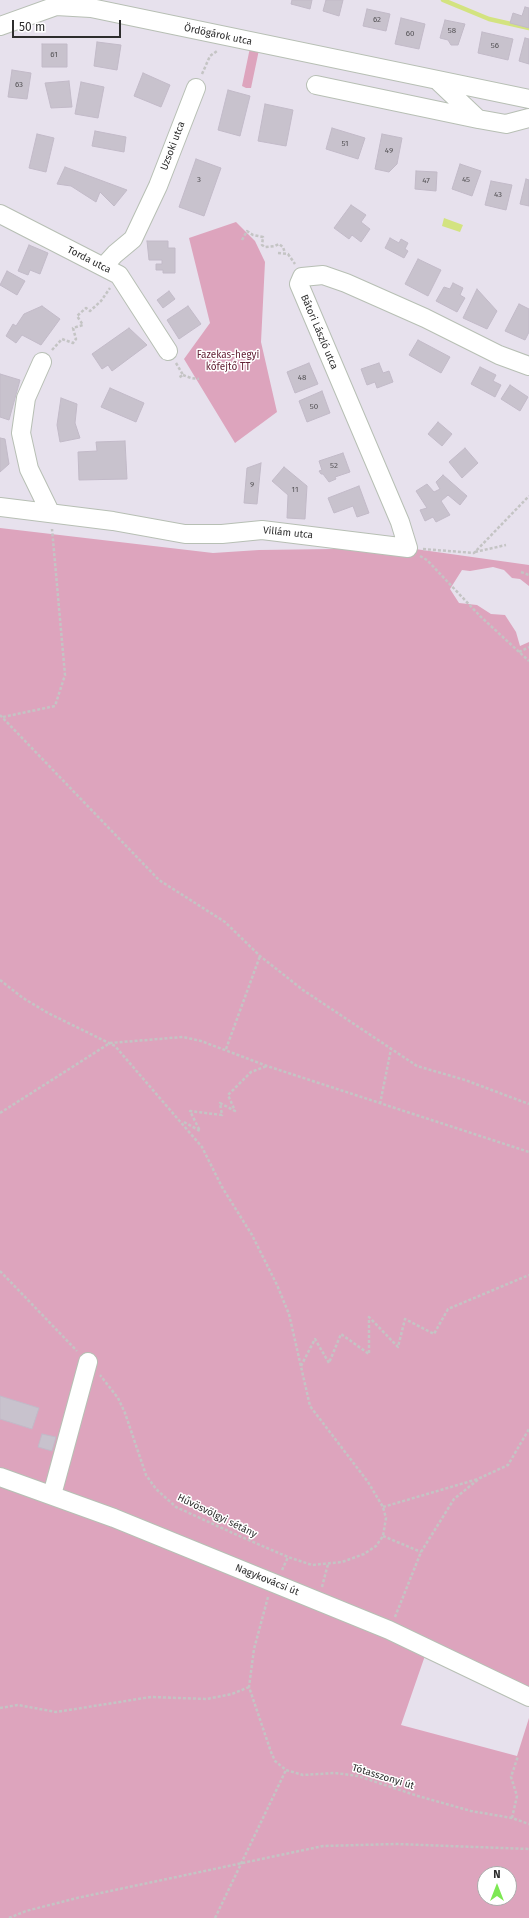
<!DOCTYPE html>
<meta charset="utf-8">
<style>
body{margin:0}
#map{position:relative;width:529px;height:1918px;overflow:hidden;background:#e7e1ed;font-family:"Fira Sans",sans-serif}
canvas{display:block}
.north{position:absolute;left:477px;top:1866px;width:40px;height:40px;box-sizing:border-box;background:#fff;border:1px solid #ababab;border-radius:50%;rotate:0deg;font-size:11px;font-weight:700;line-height:16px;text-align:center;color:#2d2d2d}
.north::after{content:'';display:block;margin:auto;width:14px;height:18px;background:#7de853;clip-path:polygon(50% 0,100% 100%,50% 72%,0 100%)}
.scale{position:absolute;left:12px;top:20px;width:109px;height:18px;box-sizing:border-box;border:2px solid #2d2d2d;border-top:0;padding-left:5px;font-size:12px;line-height:14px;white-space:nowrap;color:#2d2d2d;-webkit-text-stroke:3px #fff;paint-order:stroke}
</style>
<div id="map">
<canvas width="529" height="1918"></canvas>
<div class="north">N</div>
<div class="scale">50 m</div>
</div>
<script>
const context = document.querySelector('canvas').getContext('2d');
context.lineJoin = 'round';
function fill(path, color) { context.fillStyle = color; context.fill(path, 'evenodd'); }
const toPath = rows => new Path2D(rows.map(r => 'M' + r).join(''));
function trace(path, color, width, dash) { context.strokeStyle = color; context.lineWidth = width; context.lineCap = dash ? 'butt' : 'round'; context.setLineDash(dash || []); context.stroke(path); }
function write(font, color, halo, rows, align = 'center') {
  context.font = font + ' "Fira Sans",sans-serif'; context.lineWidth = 3; context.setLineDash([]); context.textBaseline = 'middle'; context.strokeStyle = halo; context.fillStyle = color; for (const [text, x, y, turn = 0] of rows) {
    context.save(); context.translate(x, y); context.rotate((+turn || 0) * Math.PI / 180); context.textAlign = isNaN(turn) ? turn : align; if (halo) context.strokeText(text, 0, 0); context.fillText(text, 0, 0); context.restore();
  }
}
const green = toPath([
 [251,43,260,45,251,88,246,88,242,86],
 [236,222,255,241,265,262,261,342,277,412,235,443,184,359,210,323,189,238],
 [0,528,213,553,259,550,408,548,529,565,529,586,520,579,512,578,504,570,493,567,470,571,462,570,450,589,459,603,477,605,491,614,505,615,516,632,520,646,529,642,529,1697,428,1647,401,1725,517,1756,529,1718,529,1918,0,1918],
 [485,1874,509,1874,509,1898,485,1898]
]);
const water = toPath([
 [444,218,463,225,460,232,442,226]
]);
const stream = toPath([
 [443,0,489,19,529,28]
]);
const building = toPath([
 [292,0,312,0,310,9,291,4,292,0],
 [326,0,343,0,339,16,323,11,326,0],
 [525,7,529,8,529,28,510,23,513,13,522,16,525,7],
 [367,9,390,14,386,31,363,26,367,9],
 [401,18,425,24,419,49,395,44,401,18],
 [445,20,465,24,458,45,451,45,448,40,440,38,445,20],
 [482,32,513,39,508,60,478,53,482,32],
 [525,38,529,39,529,64,519,61,525,38],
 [97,42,121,45,117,70,94,66,97,42],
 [42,44,67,44,67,67,42,67,42,44],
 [12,70,31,73,27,99,8,97,12,70],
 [143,73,170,85,161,107,134,96,143,73],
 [69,81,72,107,51,108,45,83,69,81],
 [81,82,104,87,98,118,75,114,81,82],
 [228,90,250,96,240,136,218,130,228,90],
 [265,104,293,110,286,146,258,141,265,104],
 [332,128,365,138,358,159,326,149,332,128],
 [95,131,126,137,124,152,92,146,95,131],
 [37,134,54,138,46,172,29,168,37,134],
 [382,134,402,138,397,164,389,172,375,169,382,134],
 [196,159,221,168,204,216,179,207,196,159],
 [460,164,481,171,472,196,452,189,460,164],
 [65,167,127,190,114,206,100,192,96,202,71,186,57,184,65,167],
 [416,171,437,172,436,191,415,189,416,171],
 [526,179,529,180,529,206,520,204,526,179],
 [491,181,512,185,506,210,485,205,491,181],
 [351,205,366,215,361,222,370,229,361,242,352,235,349,239,334,228,351,205],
 [390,238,399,243,401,239,408,243,405,249,408,251,404,258,385,248,390,238],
 [147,241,168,241,168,248,175,248,175,273,163,273,163,270,156,270,156,264,162,264,162,260,149,260,147,241],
 [29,245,48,253,40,274,30,270,28,275,18,271,29,245],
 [418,259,441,270,428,296,405,284,418,259],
 [7,271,25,281,17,295,0,285,7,271],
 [453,283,463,288,460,295,465,298,457,312,436,301,444,287,450,289,453,283],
 [477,289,497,311,487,329,463,318,477,289],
 [169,291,175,299,163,308,157,300,169,291],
 [519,304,529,309,529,332,525,340,505,331,519,304],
 [42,306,60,319,41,345,22,335,16,343,6,336,13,324,16,326,24,314,42,306],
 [188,306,201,324,179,339,167,320,188,306],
 [129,328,147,345,112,371,108,365,102,369,92,354,129,328],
 [418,340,450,357,441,373,409,355,418,340],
 [309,363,318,384,295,393,287,372,309,363],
 [379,363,383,373,389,371,393,382,377,388,375,382,367,385,361,369,379,363],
 [480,367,496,375,493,381,501,385,495,397,471,384,480,367],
 [0,374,20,380,9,420,0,417,0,374],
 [510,385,528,397,520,411,501,399,510,385],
 [110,388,144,403,136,422,101,407,110,388],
 [322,391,330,413,307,422,299,401,322,391],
 [61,398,77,404,75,423,80,438,60,442,57,425,61,398],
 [438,422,452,434,442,446,428,434,438,422],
 [0,438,5,439,9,464,0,472,0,438],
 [125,441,127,479,79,480,78,452,97,451,96,442,125,441],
 [465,448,478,463,462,478,449,462,465,448],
 [343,453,350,472,335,477,336,479,329,482,323,474,321,474,319,471,322,470,319,461,343,453],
 [261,463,257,504,244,503,247,468,261,463],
 [284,467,307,486,305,519,287,518,288,495,272,481,284,467],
 [443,475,467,496,460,505,448,495,441,501,450,515,436,522,433,517,425,521,420,510,427,508,416,491,427,484,434,492,440,489,436,482,443,475],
 [359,486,369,513,357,517,353,506,334,513,328,498,359,486],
 [0,1396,39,1408,32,1429,0,1419,0,1396],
 [42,1434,56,1437,52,1451,38,1447,42,1434]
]);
const path = toPath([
 [202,74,210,56,217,51],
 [242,240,247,231,253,235,263,237,262,245,265,247,275,246,279,244,283,247,285,253],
 [278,253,288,254,295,264],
 [52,350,62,339,73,343,76,339,73,328,83,325,77,316,86,308,90,311,101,301,110,288],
 [176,363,183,375,178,378],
 [183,375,191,378,199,379],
 [423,549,474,553,529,496],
 [475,552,506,545],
 [420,556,427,560,480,616,529,661],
 [521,572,529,575],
 [519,652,529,647],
 [0,715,159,880,225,922,260,956,303,990,417,1066,465,1080,529,1104],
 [3,717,55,706,65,675,52,529],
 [0,980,23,998,48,1013,115,1046,202,1147,222,1187,252,1235,277,1285,289,1314,310,1406,368,1482,383,1507,386,1518,383,1536,376,1546,364,1554,342,1562,312,1565,288,1557,237,1535,176,1507,156,1489,146,1475,125,1413,118,1398,100,1375],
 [226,1049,260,956],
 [380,1104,391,1049],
 [0,1113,110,1043,183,1037,201,1041,267,1066,529,1152],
 [184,1122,200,1131,190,1111,222,1115,220,1103,235,1111,228,1095,251,1072,267,1066],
 [0,1271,77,1351],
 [301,1366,315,1339,329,1363,341,1334,369,1354,369,1317,398,1347,405,1319,434,1334,448,1309,529,1275],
 [383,1507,478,1479],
 [383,1536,421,1552],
 [282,1570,288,1557],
 [322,1587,328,1564],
 [268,1597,254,1649,249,1687,271,1752,275,1761,286,1770,303,1775,335,1773,358,1776,418,1796,471,1811,512,1818,529,1824],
 [395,1617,421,1552,454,1499,480,1478,508,1465,529,1429],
 [0,1708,18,1705,56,1712,151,1697,207,1699,232,1694,249,1687],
 [512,1818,517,1796,511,1777,518,1756],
 [9,1918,26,1911,77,1898,323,1846,397,1844,529,1849],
 [215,1918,286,1770]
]);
const minor = toPath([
 [0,26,56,6,91,8,529,99],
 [438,81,478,119,506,124,529,118],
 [316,85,478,119],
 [0,214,119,275,168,351],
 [104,266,115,254,133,239,158,186,196,88],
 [42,362,26,398,21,433,29,469,50,512],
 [0,507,113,521,185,534,222,534,262,530,408,548,400,522,299,284,302,277,323,275,346,283,425,318,499,355,529,366],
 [0,1477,114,1518,389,1630,529,1697],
 [52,1495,88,1362]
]);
const numberNames = [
 ["62",377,20],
 ["58",452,31],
 ["60",410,34],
 ["56",495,46],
 ["61",54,55],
 ["63",19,85],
 ["51",345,144],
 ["49",389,151],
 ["3",199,180],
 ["45",466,180],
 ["47",426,181],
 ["43",498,195],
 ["48",302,378],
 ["50",314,407],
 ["52",334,466],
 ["9",252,485],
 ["11",295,490]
];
const streetNames = [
 ["Ördögárok utca",218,35,12],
 ["Uzsoki utca",173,146,-69],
 ["Torda utca",89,260,27],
 ["Bátori László utca",319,332,67],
 ["Villám utca",288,533,6],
 ["Hűvösvölgyi sétány",217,1516,26],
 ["Nagykovácsi út",267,1580,22],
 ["Tótasszonyi út",383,1777,17]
];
const parkNames = [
 ["Fazekas-hegyi",228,355],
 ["kőfejtő TT",228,367]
];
fill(green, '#dda4bd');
fill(water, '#d3e380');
trace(stream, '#d3e380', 4.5);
fill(building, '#c8c2cd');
trace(building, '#c2bac8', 1);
trace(minor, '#b7bfb4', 20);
trace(path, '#c4c4c4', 2.5, [3, 2]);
trace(minor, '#fff', 18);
write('8px', '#545255', null, numberNames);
write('10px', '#2d2d2d', '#fff', streetNames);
write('10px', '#642337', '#fff', parkNames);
</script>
